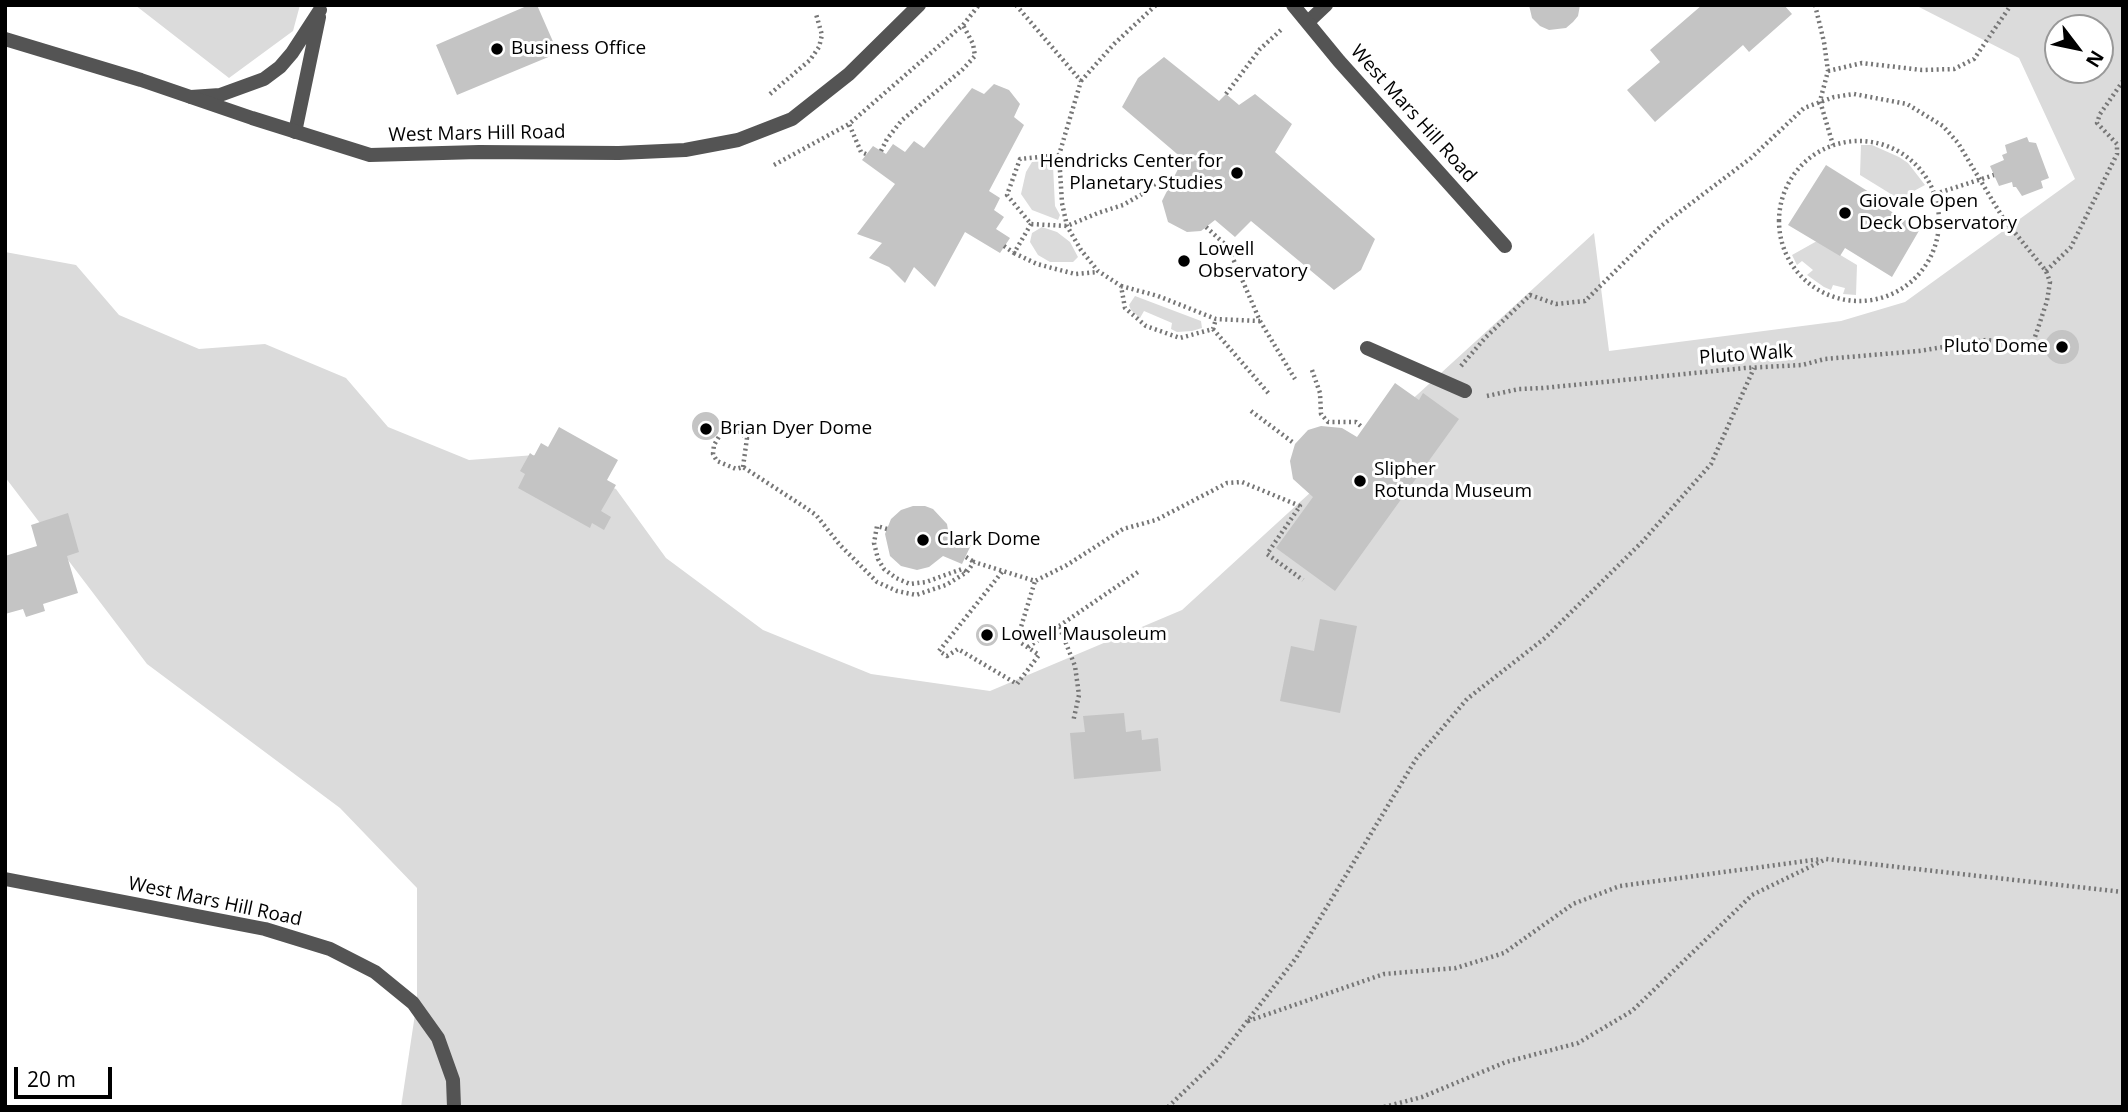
<!DOCTYPE html>
<style>
body{margin:0}
#map{position:relative;width:2128px;height:1112px;overflow:hidden;background:#fff;font-family:"Open Sans",sans-serif}
canvas{display:block}
.frame{position:absolute;inset:0;border:7px solid #000;pointer-events:none}
.north{position:absolute;left:2044px;top:14px;width:70px;height:70px;box-sizing:border-box;background:#fff;border:2px solid #999;border-radius:50%;rotate:122deg;font-size:19px;font-weight:700;line-height:28px;text-align:center;color:#000}
.north::after{content:'';display:block;margin:auto;width:24px;height:32px;background:#000;clip-path:polygon(50% 0,100% 100%,50% 72%,0 100%)}
.scale{position:absolute;left:14px;top:1067px;width:98px;height:32px;box-sizing:border-box;border:4px solid #000;border-top:0;padding-left:9px;font-size:21px;line-height:24px;white-space:nowrap;color:#000;-webkit-text-stroke:5px #fff;paint-order:stroke}
</style>
<div id="map">
<canvas width="2128" height="1112"></canvas>
<div class="frame"></div>
<div class="north">N</div>
<div class="scale">20 m</div>
</div>
<script>
const context = document.querySelector('canvas').getContext('2d');
context.lineJoin = 'round';
function fill(path, color) { context.fillStyle = color; context.fill(path, 'evenodd'); }
const toPath = rows => new Path2D(rows.map(r => 'M' + r).join(''));
function trace(path, color, width, dash) { context.strokeStyle = color; context.lineWidth = width; context.lineCap = dash ? 'butt' : 'round'; context.setLineDash(dash || []); context.stroke(path); }
function write(font, color, halo, rows, align = 'center') {
  context.font = font + ' "Open Sans",sans-serif'; context.lineWidth = 6; context.setLineDash([]); context.textBaseline = 'middle'; context.strokeStyle = halo; context.fillStyle = color; for (const [text, x, y, turn = 0] of rows) {
    context.save(); context.translate(x, y); context.rotate((+turn || 0) * Math.PI / 180); context.textAlign = isNaN(turn) ? turn : align; if (halo) context.strokeText(text, 0, 0); context.fillText(text, 0, 0); context.restore();
  }
}
const green = toPath([
 [135,5,300,5,293,31,229,78],
 [1915,5,2123,5,2123,1107,401,1107,417,1001,417,888,340,808,147,664,5,477,5,252,76,265,119,315,199,349,265,344,346,378,388,427,469,460,535,455,616,489,666,558,763,630,871,674,990,691,1182,610,1594,233,1609,351,1841,321,1905,302,2075,179,2019,58],
 [2058,28,2100,28,2100,70,2058,70],
 [1861,145,1872,145,1899,157,1908,163,1925,185,1899,199,1860,175],
 [1049,161,1053,166,1055,206,1060,215,1058,220,1032,210,1021,194,1026,172,1032,162],
 [1042,227,1057,232,1070,242,1078,257,1073,262,1050,262,1038,255,1030,242,1032,233],
 [1817,241,1857,265,1856,295,1843,294,1845,288,1833,285,1831,290,1824,287,1807,275,1813,270,1802,261,1797,265,1792,255],
 [1135,296,1201,321,1202,328,1192,331,1177,332,1171,329,1172,323,1144,311,1140,318,1131,310,1129,305]
]);
const building = toPath([
 [529,5,537,5,558,53,457,95,436,45],
 [1529,5,1580,5,1578,16,1573,22,1566,28,1549,30,1540,26,1532,18],
 [1702,5,1784,5,1792,14,1749,52,1743,45,1655,122,1627,90,1660,62,1650,50],
 [1164,57,1219,101,1226,94,1239,105,1255,94,1292,124,1275,152,1375,239,1361,270,1334,290,1251,221,1235,237,1215,220,1201,231,1187,232,1168,222,1162,201,1183,159,1122,107,1138,78],
 [994,84,1009,90,1020,104,1014,117,1024,125,989,191,1000,198,994,210,1004,217,996,229,1010,238,1000,253,965,232,935,287,914,267,905,283,889,267,869,258,882,243,857,234,895,184,862,160,873,146,886,154,893,144,905,152,914,141,924,148,972,88,984,94],
 [2027,137,2029,142,2036,143,2049,178,2041,181,2043,188,2022,196,2016,187,2013,187,2012,182,1999,186,1990,166,2004,160,2002,155,2007,153,2005,145],
 [1826,165,1877,197,1874,201,1920,229,1892,277,1845,248,1840,256,1788,225],
 '2045 347a17 17 0 1 1 34 0a17 17 0 1 1-34 0Z',
 [1395,383,1419,400,1423,393,1459,419,1335,591,1276,548,1313,497,1293,479,1290,461,1295,444,1308,430,1321,426,1342,428,1357,437],
 '692 426a14 14 0 1 1 28 0a14 14 0 1 1-28 0Z',
 [559,427,618,460,607,480,616,485,601,511,611,517,604,530,592,523,590,528,518,488,525,474,520,471,530,453,534,456,541,443,548,447],
 [913,506,925,506,933,509,947,524,949,536,971,545,962,564,943,556,929,567,917,570,901,566,890,556,885,534,891,519,901,510],
 [68,513,79,552,67,556,78,593,43,604,45,611,26,617,23,609,5,614,5,556,37,546,31,525],
 [1320,619,1357,626,1340,713,1280,701,1291,646,1314,651],
 '976 635a11 11 0 1 1 22 0a11 11 0 1 1-22 0Z',
 [1124,713,1126,732,1141,730,1142,740,1158,738,1161,771,1074,779,1070,733,1085,732,1083,716]
]);
const path = toPath([
 [1016,5,1081,81,1059,155,1062,203,1067,226,1081,250,1098,271,1121,286,1125,308,1146,326,1180,338,1213,329,1216,319],
 [1815,5,1824,42,1828,71,1820,101,1833,145],
 [1828,71,1862,63,1922,70,1954,69,1974,59,2011,5],
 [1081,81,1114,44,1156,5],
 [770,94,810,60,819,47,822,35,816,14],
 [1226,94,1260,49,1282,29],
 '1779 221a80 80 0 1 1 160 0a80 80 0 1 1-160 0Z',
 [881,151,887,139,902,120,962,70,975,56,973,44,963,25],
 [866,154,861,152,849,124,963,25,979,5],
 [1059,155,1020,159,1007,195,1031,224,1067,226,1098,213,1123,205,1144,193,1160,180,1169,187],
 [774,165,849,124],
 [1935,194,1994,175],
 [1004,246,1014,253,1031,224],
 [1014,253,1037,264,1075,274,1097,272],
 [2046,271,2071,247,2117,154,2117,144,2097,123,2100,114,2123,81],
 [1121,286,1158,296,1216,319,1260,321,1228,247,1206,227],
 [1260,321,1295,379],
 [1213,329,1270,395],
 [1461,366,1485,338,1530,295,1556,304,1585,301,1661,226,1751,158,1804,108,1834,97,1854,94,1907,104,1943,126,1958,143,2003,218,2046,271,2050,282,2047,301,2032,346],
 [1312,370,1320,393,1321,414,1328,422,1356,422,1363,428],
 [1487,396,1519,389,1543,388,1745,368,1802,365,1825,359,1919,351,1986,340,2045,346],
 [1251,411,1295,444],
 [743,467,747,438,732,426,720,435,714,445,713,454,717,461,736,469,743,467,803,506,816,515,840,545,877,582,897,591,916,595,946,585,967,572,974,562,1035,581,1067,565,1123,529,1156,520,1227,483,1242,482,1300,506,1267,554,1303,580],
 [887,529,877,526,874,543,878,559,884,569,896,578,910,584,926,582,962,569,967,572],
 [966,557,974,562],
 [1002,572,939,651,947,656,958,649,1017,684,1039,655,1017,640,1035,581],
 [1059,626,1138,572],
 [1028,647,1059,626,1075,666,1079,695,1073,722],
 [1248,1021,1384,974,1456,968,1504,953,1573,904,1620,886,1821,859],
 [1168,1107,1218,1059,1296,958,1416,759,1467,699,1545,638,1642,542,1711,464,1754,368],
 [1384,1107,1422,1097,1506,1062,1578,1043,1632,1011,1752,895,1826,859,2123,892]
]);
const lane = toPath([
 [1308,22,1326,5],
 [191,97,220,95,264,79,280,67,292,53,320,10],
 [295,132,319,17],
 [1367,348,1465,391]
]);
const street = toPath([
 [1293,5,1339,61,1505,246],
 [5,39,141,80,252,118,370,155,479,152,619,153,685,150,738,140,792,119,849,74,919,5],
 [5,879,265,929,330,949,375,972,413,1003,438,1038,453,1080,454,1107]
]);
const markers = [
 [497,49,7,"#000"],
 [1237,173,7,"#000"],
 [1845,213,7,"#000"],
 [1184,261,7,"#000"],
 [2062,347,7,"#000"],
 [706,429,7,"#000"],
 [1360,481,7,"#000"],
 [923,540,7,"#000"],
 [987,635,7,"#000"]
];
const poiNames = [
 ["Business Office",511,49],
 ["Hendricks Center for",1223,162,"right"],
 ["Planetary Studies",1223,184,"right"],
 ["Giovale Open",1859,202],
 ["Deck Observatory",1859,224],
 ["Lowell",1198,250],
 ["Observatory",1198,272],
 ["Pluto Dome",2048,347,"right"],
 ["Brian Dyer Dome",720,429],
 ["Slipher",1374,470],
 ["Rotunda Museum",1374,492],
 ["Clark Dome",937,540],
 ["Lowell Mausoleum",1001,635]
];
const streetNames = [
 ["West Mars Hill Road",1413,114,48],
 ["West Mars Hill Road",477,134,-1],
 ["Pluto Walk",1746,355,-4],
 ["West Mars Hill Road",215,902,12]
];
fill(green, '#dbdbdb');
fill(building, '#c4c4c4');
trace(path, '#767676', 4.5, [2, 3.5]);
trace(lane, '#545454', 14);
trace(street, '#545454', 14);
for (const [x, y, r, color] of markers) { const dot = new Path2D(); dot.arc(x, y, r, 0, 2 * Math.PI); context.fillStyle = color; context.fill(dot); trace(dot, '#fff', 2.5); }
write('19px', '#000', '#fff', poiNames, 'left');
write('19px', '#000', '#fff', streetNames);
</script>
